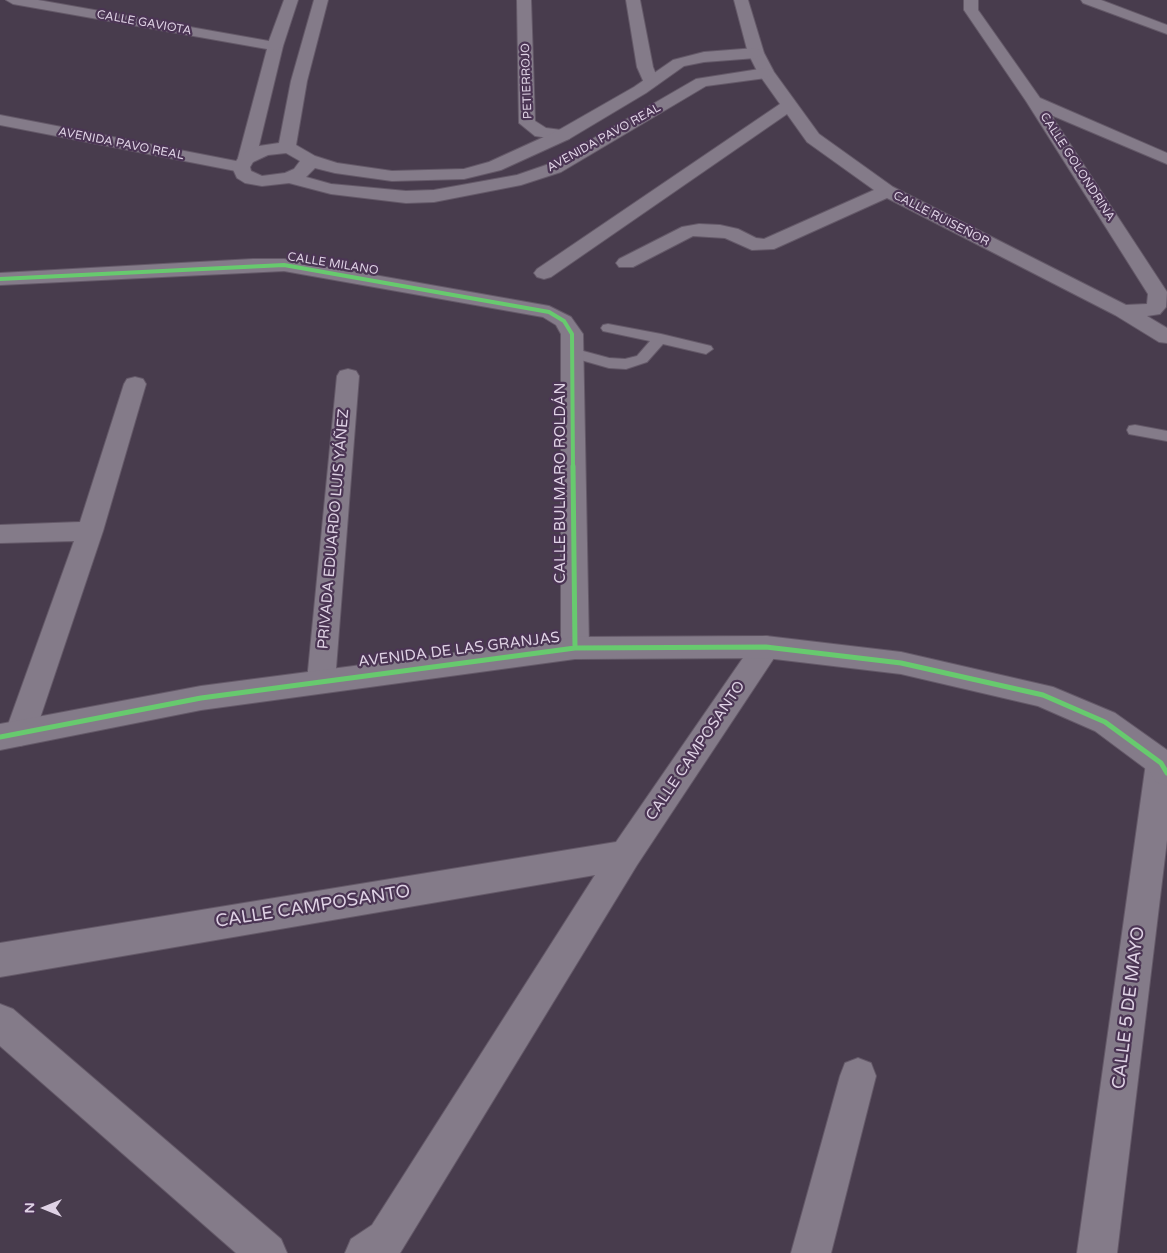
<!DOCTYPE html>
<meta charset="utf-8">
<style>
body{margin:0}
#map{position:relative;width:1167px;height:1253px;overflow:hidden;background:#483c4d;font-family:"Varela Round",sans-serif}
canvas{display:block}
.north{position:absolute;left:20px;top:1183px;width:50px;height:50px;-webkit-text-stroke:4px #4b3554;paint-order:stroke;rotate:270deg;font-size:14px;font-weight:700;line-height:20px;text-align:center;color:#dfd2e5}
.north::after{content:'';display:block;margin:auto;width:18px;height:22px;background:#dfd2e5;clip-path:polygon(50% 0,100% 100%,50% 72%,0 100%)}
</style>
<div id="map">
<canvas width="1167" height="1253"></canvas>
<div class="north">N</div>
</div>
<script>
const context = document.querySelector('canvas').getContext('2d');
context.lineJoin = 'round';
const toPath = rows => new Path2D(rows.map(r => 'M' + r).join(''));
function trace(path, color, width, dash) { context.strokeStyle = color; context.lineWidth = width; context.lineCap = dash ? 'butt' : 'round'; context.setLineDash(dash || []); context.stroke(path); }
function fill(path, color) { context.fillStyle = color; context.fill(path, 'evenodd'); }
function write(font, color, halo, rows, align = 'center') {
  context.font = font + ' "Varela Round",sans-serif'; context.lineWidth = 4.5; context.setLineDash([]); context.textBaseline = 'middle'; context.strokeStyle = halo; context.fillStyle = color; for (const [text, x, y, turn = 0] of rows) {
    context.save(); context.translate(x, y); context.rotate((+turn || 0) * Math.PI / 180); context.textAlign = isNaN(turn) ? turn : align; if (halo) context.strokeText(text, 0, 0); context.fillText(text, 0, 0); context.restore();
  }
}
const lane = toPath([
 [608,324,661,334,711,346,713,349,706,354,663,344,647,362,626,369,609,368,567,356,565,353,567,350,572,348,609,358,625,359,637,356,650,341,603,331,601,328,603,325,608,324],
 [1135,425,1167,431,1167,441,1129,434,1127,430,1129,426,1135,425]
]);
const street = toPath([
 [6,0,38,0,280,43,283,46,256,158,253,162,247,163,250,167,247,171,241,172,0,125,0,115,241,162,238,158,267,49,13,4,6,0],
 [517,0,531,0,535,121,546,128,569,131,572,135,569,139,563,140,535,136,519,123,517,0],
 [626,0,640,0,653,67,659,82,657,85,645,85,637,67,626,0],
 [734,0,748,0,764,53,774,72,819,134,893,187,1126,305,1147,304,1148,294,1026,101,964,10,964,0,978,0,978,10,1040,98,1167,153,1167,164,1051,115,1167,292,1166,307,1160,314,1147,316,1167,328,1167,343,1159,342,1115,315,887,198,774,249,752,250,725,238,693,236,633,267,619,267,616,263,619,259,682,227,699,224,720,225,738,229,756,238,764,239,874,190,807,142,787,114,551,277,544,279,537,277,534,273,537,269,780,104,758,73,748,53,734,0],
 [1081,0,1101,0,1167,25,1167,34,1083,3,1081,0],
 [253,259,284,259,549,306,571,317,583,334,589,648,585,656,575,659,565,656,561,648,561,334,556,325,543,317,284,271,0,285,0,273,253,259],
 [348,369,356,371,359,376,335,681,331,689,321,693,311,689,307,681,337,376,340,371,348,369],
 [135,377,143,379,146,384,103,531,35,733,31,742,20,746,9,742,5,733,74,541,0,543,0,525,80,522,124,384,127,379,135,377],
 [766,636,776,639,780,647,776,655,637,865,400,1253,345,1253,351,1239,372,1225,595,875,0,977,0,943,616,842,756,639,766,636],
 [1161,750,1167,752,1167,840,1117,1253,1077,1253,1146,763,1150,754,1161,750],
 [0,1004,13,1009,281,1239,287,1253,236,1253,0,1046,0,1004],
 [858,1058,871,1063,876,1076,831,1253,791,1253,840,1076,845,1063,858,1058]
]);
const secondary = toPath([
 [284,0,298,0,283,46,275,51,267,46,284,0],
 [314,0,328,0,307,81,296,145,315,156,337,163,392,171,464,169,489,162,557,131,634,87,673,60,704,52,756,48,764,53,756,58,704,62,684,66,646,93,569,139,501,170,464,179,392,181,335,173,315,168,306,177,331,184,406,191,434,190,517,175,549,164,696,79,766,68,774,73,766,78,706,86,561,172,521,185,434,202,406,203,331,194,289,183,262,186,245,183,237,178,232,167,241,154,259,146,279,143,291,81,314,0],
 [286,153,300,161,294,169,285,173,262,176,251,171,250,167,253,162,268,155,286,153],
 [766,636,901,652,1053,687,1115,713,1167,750,1167,786,1156,782,1150,772,1095,731,1038,706,901,674,766,658,575,659,201,710,0,750,0,724,201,686,575,637,766,636]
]);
const cyclewayFar1 = toPath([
 [0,279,284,265,549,312,564,321,572,334,573,467]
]);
const cycleway = toPath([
 [573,466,575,648],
 [0,737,201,698,575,648,766,647,901,663,1043,695,1105,722,1161,763,1167,773]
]);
const farStreetnames = [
 ["CALLE GAVIOTA",144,23,10],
 ["PETIERROJO",527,81,-92],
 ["AVENIDA PAVO REAL",604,138,-29],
 ["AVENIDA PAVO REAL",121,144,11],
 ["CALLE GOLONDRINA",1077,167,57],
 ["CALLE RUISEÑOR",941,219,27],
 ["CALLE MILANO",333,264,9]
];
const streetNames = [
 ["CALLE BULMARO ROLDÁN",561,483,-90],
 ["PRIVADA EDUARDO LUIS YÁÑEZ",334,529,-85],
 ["AVENIDA DE LAS GRANJAS",459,650,-7],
 ["CALLE CAMPOSANTO",696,751,-56]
];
const nearStreetnames = [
 ["CALLE CAMPOSANTO",313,907,-9],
 ["CALLE 5 DE MAYO",1129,1008,-83]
];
trace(lane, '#645968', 2);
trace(street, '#645968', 2);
trace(secondary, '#645968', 2);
fill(lane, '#847b89');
fill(street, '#847b89');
fill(secondary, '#847b89');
trace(cyclewayFar1, '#67ca6e', 4);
trace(cycleway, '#67ca6e', 5);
write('12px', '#dfd2e5', '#4b3554', farStreetnames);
write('15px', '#dfd2e5', '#4b3554', streetNames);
write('18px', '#dfd2e5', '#4b3554', nearStreetnames);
</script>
